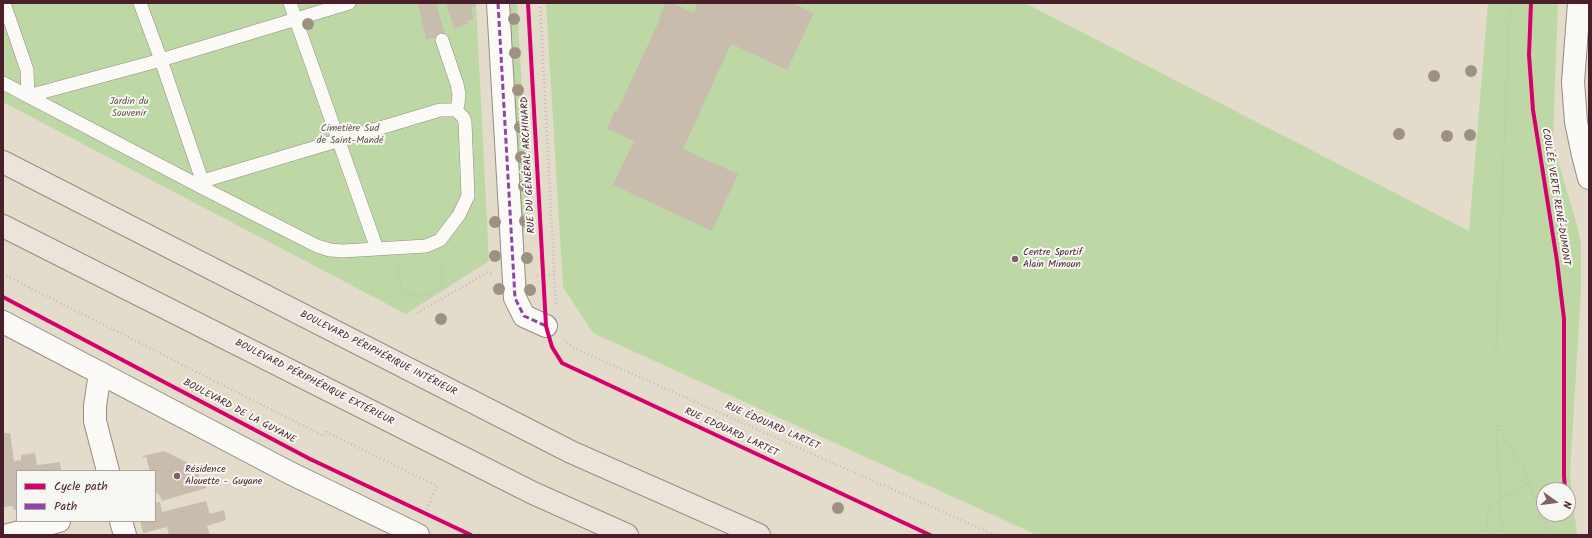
<!DOCTYPE html>
<meta charset="utf-8">
<style>
body{margin:0}
#map{position:relative;width:1592px;height:538px;overflow:hidden;background:#e3dccb;font-family:Kalam,sans-serif}
canvas{display:block}
.frame{position:absolute;inset:0;border:4px solid #4a1f2b;pointer-events:none}
.legend{position:absolute;left:16px;top:470px;width:140px;height:52px;box-sizing:border-box;background:#f6f6f2;border:1px solid #b1a0a2;margin:0;padding:5px 7px;list-style:none;font-size:12px;color:#4a1f2b}
.legend li{display:flex;align-items:center;gap:8px;height:20px}
.legend b{width:20px;border:1px solid #b1a0a2}
.north{position:absolute;left:1536px;top:482px;width:40px;height:40px;box-sizing:border-box;background:#f6f6f2;border:1px solid #b1a0a2;border-radius:50%;rotate:104deg;font-size:11px;font-weight:700;line-height:16px;text-align:center;color:#4a1f2b}
.north::after{content:'';display:block;margin:auto;width:14px;height:18px;background:#806163;clip-path:polygon(50% 0,100% 100%,50% 72%,0 100%)}
</style>
<div id="map">
<canvas width="1592" height="538"></canvas>
<div class="frame"></div>
<ul class="legend">
<li><b style="height:5px;background:#d6006c"></b>Cycle path</li>
<li><b style="height:5px;background:#8e44ad"></b>Path</li>
</ul>
<div class="north">N</div>
</div>
<script>
const context = document.querySelector('canvas').getContext('2d');
context.lineJoin = 'round';
function fill(path, color) { context.fillStyle = color; context.fill(path, 'evenodd'); }
const toPath = rows => new Path2D(rows.map(r => 'M' + r).join(''));
function trace(path, color, width, dash) { context.strokeStyle = color; context.lineWidth = width; context.lineCap = dash ? 'butt' : 'round'; context.setLineDash(dash || []); context.stroke(path); }
function write(font, color, halo, rows, align = 'center') {
  context.font = font + ' Kalam,sans-serif'; context.lineWidth = 4; context.setLineDash([]); context.textBaseline = 'middle'; context.strokeStyle = halo; context.fillStyle = color; for (const [text, x, y, turn = 0] of rows) {
    context.save(); context.translate(x, y); context.rotate((+turn || 0) * Math.PI / 180); context.textAlign = isNaN(turn) ? turn : align; if (halo) context.strokeText(text, 0, 0); context.fillText(text, 0, 0); context.restore();
  }
}
const green = toPath([
 [3,3,476,3,489,261,406,314,3,102],
 [509,3,517,3,530,230,521,231],
 [546,3,1025,3,1469,231,1488,3,1558,3,1553,136,1556,154,1578,229,1581,245,1581,290,1570,474,1577,535,1037,535,593,333,563,287],
 [1544,490,1568,490,1568,514,1544,514]
]);
const building = toPath([
 [418,3,436,3,445,34,426,40],
 [446,3,476,3,476,6,471,8,474,19,467,21,468,24,454,28],
 [666,3,673,3,694,13,697,4,696,3,793,3,814,13,787,70,731,44,683,149,738,174,712,231,613,185,634,141,607,129,615,110,617,111,660,19,659,18],
 [3,433,10,433,14,461,21,460,21,455,35,453,37,465,60,462,61,471,17,471,16,510,14,510,13,506,3,507],
 [164,451,188,463,191,475,198,473,199,478,203,478,206,488,162,501,159,494,157,494,155,488,155,471,150,471,146,457,143,457,142,456],
 [206,501,210,514,224,510,226,520,207,526,210,535,169,535,167,527,143,533,140,521,155,521,155,503,160,502,162,512]
]);
const path = toPath([
 [540,3,556,306],
 [397,266,400,285,408,294,420,296,433,292,443,284,441,259],
 [3,274,324,436,326,432,437,486,425,513],
 [537,276,554,275],
 [417,313,486,273,492,273],
 [564,340,572,347,995,535],
 [1497,426,1522,466,1551,535],
 [1487,535,1488,510,1491,505,1529,483],
 [1502,535,1496,425,1496,347,1510,3]
]);
const service = toPath([
 [4,3,27,70,28,96,161,60,349,3],
 [140,3,161,60,205,189],
 [290,3,377,249],
 [442,40,457,84,459,94,458,104,456,110],
 [3,83,205,189,317,246,330,250,343,251,426,246,440,240,459,215,468,196,465,122,463,117,456,110,440,110,203,181]
]);
const minor = toPath([
 [498,3,515,298,524,316,546,326],
 [1579,3,1573,82,1576,122,1583,155,1589,178],
 [100,373,95,406,95,421,108,471],
 [121,521,125,535],
 [8,535,59,521]
]);
const tertiary = toPath([
 [3,322,290,473,418,535]
]);
const trunk = toPath([
 [3,162,571,452,759,535],
 [3,226,533,493,627,535]
]);
const quiet = toPath([
 [498,3,515,298,524,316,546,326]
]);
const cycleway = toPath([
 [528,3,546,326,552,347,562,363,930,535],
 [1531,3,1529,55,1533,110,1557,261,1564,319,1564,476,1565,490],
 [3,297,310,459,471,535]
]);
const trees = [
 [514,19],
 [308,24],
 [515,53],
 [1471,71],
 [1434,76],
 [518,90],
 [520,127],
 [1399,134],
 [1470,135],
 [1447,136],
 [521,157],
 [524,186],
 [525,221],
 [495,222],
 [495,256],
 [527,258],
 [499,289],
 [530,290],
 [441,319],
 [838,508]
];
const markers = [
 [1015,259,4,"#806163"],
 [177,476,4,"#806163"]
];
const parkNames = [
 ["Jardin du",129,102],
 ["Souvenir",129,114],
 ["Cimetière Sud",350,129],
 ["de Saint-Mandé",350,141]
];
const streetNames = [
 ["RUE DU GÉNÉRAL ARCHINARD",529,165,-93],
 ["COULÉE VERTE RENÉ-DUMONT",1555,197,81],
 ["BOULEVARD PÉRIPHÉRIQUE INTÉRIEUR",378,354,27],
 ["BOULEVARD PÉRIPHÉRIQUE EXTÉRIEUR",314,383,27],
 ["BOULEVARD DE LA GUYANE",239,412,28],
 ["RUE ÉDOUARD LARTET",772,427,24],
 ["RUE EDOUARD LARTET",731,433,25]
];
const poiNames = [
 ["Centre Sportif",1023,253],
 ["Alain Mimoun",1023,265],
 ["Résidence",185,470],
 ["Alouette - Guyane",185,482]
];
fill(green, '#bed8a5');
fill(building, '#c8bdad');
trace(service, '#958b84', 14);
trace(minor, '#958b84', 24);
trace(tertiary, '#958b84', 24);
trace(trunk, '#958b84', 24);
trace(path, '#c1bcba', 2.5, [1, 3]);
trace(service, '#fbfaf7', 13);
trace(minor, '#fbfaf7', 22);
trace(tertiary, '#fbfaf7', 22);
trace(trunk, '#ece4db', 22);
trace(quiet, '#8e44ad', 3, [6, 3]);
trace(cycleway, '#d6006c', 4);
context.fillStyle = '#9d9282';
for (const [x, y] of trees) { context.beginPath(); context.arc(x, y, 6, 0, 2 * Math.PI); context.fill(); }
for (const [x, y, r, color] of markers) { const dot = new Path2D(); dot.arc(x, y, r, 0, 2 * Math.PI); context.fillStyle = color; context.fill(dot); trace(dot, '#f6f6f2', 1.5); }
write('10px', '#645646', '#f6f6f2', parkNames);
write('10px', '#4a1f2b', '#f6f6f2', streetNames);
write('10px', '#4a1f2b', '#f6f6f2', poiNames, 'left');
</script>
